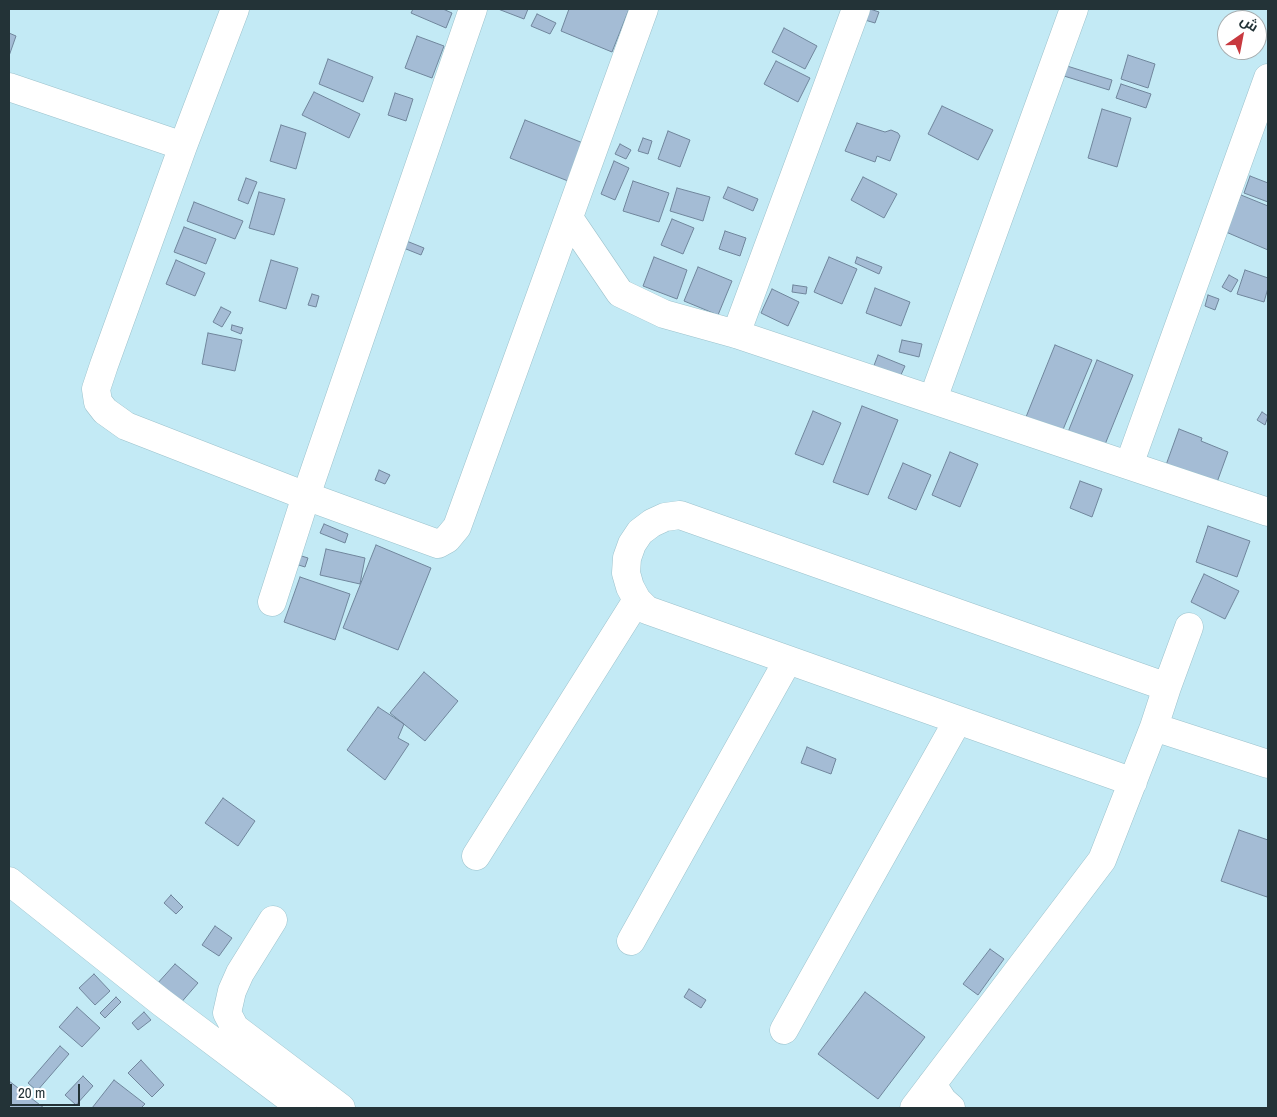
<!DOCTYPE html>
<meta charset="utf-8">
<style>
body{margin:0}
#map{position:relative;width:1277px;height:1117px;overflow:hidden;background:#c3eaf5;font-family:"Archivo Narrow",Cairo,sans-serif}
canvas{display:block}
.frame{position:absolute;inset:0;border:10px solid #233337;pointer-events:none}
.north{position:absolute;left:1217px;top:10px;width:50px;height:50px;box-sizing:border-box;background:#fff;border:1px solid #a7adaf;border-radius:50%;rotate:33deg;font-size:14px;font-weight:700;line-height:20px;text-align:center;color:#233337}
.north::after{content:'';display:block;margin:auto;width:18px;height:22px;background:#c8393f;clip-path:polygon(50% 0,100% 100%,50% 72%,0 100%)}
.scale{position:absolute;left:10px;top:1084px;width:70px;height:22px;box-sizing:border-box;border:2px solid #233337;border-top:0;padding-left:6px;font-size:15px;line-height:18px;white-space:nowrap;color:#233337;-webkit-text-stroke:4px #fff;paint-order:stroke}
</style>
<div id="map">
<canvas width="1277" height="1117"></canvas>
<div class="frame"></div>
<div class="north">ش</div>
<div class="scale">20 m</div>
</div>
<script>
const context = document.querySelector('canvas').getContext('2d');
context.lineJoin = 'round';
function fill(path, color) { context.fillStyle = color; context.fill(path, 'evenodd'); }
const toPath = rows => new Path2D(rows.map(r => 'M' + r).join(''));
function trace(path, color, width, dash) { context.strokeStyle = color; context.lineWidth = width; context.lineCap = dash ? 'butt' : 'round'; context.setLineDash(dash || []); context.stroke(path); }
const building = toPath([
 [413,9,443,9,452,13,446,28,411,13,413,9],
 [498,9,528,9,524,19,498,9],
 [569,9,629,9,612,52,561,31,569,9],
 [870,9,879,12,875,23,865,20,870,9],
 [537,14,556,23,550,34,531,26,537,14],
 [784,28,817,46,805,69,772,52,784,28],
 [9,33,16,36,9,56,9,33],
 [417,36,444,46,432,78,405,68,417,36],
 [1128,55,1155,64,1148,88,1121,79,1128,55],
 [328,59,373,77,363,102,319,84,328,59],
 [776,61,810,78,798,102,764,84,776,61],
 [1067,66,1112,80,1109,90,1064,76,1067,66],
 [1121,84,1151,94,1146,108,1116,98,1121,84],
 [314,92,360,114,349,138,302,115,314,92],
 [395,93,413,99,406,121,388,115,395,93],
 [942,106,993,130,978,160,928,134,942,106],
 [1102,109,1131,118,1117,167,1088,158,1102,109],
 [525,120,583,143,568,181,510,158,525,120],
 [857,123,885,132,891,130,898,133,900,136,890,161,877,156,875,162,845,151,857,123],
 [281,125,306,133,296,169,270,161,281,125],
 [668,131,690,140,680,167,658,159,668,131],
 [643,138,652,141,648,154,638,151,643,138],
 [620,144,631,150,626,159,615,154,620,144],
 [614,161,629,168,615,200,601,194,614,161],
 [1250,176,1268,183,1268,202,1244,193,1250,176],
 [863,177,897,194,884,218,851,200,863,177],
 [246,178,257,182,248,204,238,200,246,178],
 [633,181,669,193,659,222,623,211,633,181],
 [728,187,758,199,753,211,723,198,728,187],
 [677,188,710,197,703,221,670,211,677,188],
 [259,192,285,199,274,235,249,228,259,192],
 [1241,195,1268,206,1268,250,1226,232,1241,195],
 [194,202,243,221,235,239,187,221,194,202],
 [672,219,694,228,683,254,661,245,672,219],
 [184,227,216,239,206,264,174,252,184,227],
 [725,231,746,238,740,256,719,249,725,231],
 [404,240,424,248,421,255,401,247,404,240],
 [654,257,687,270,677,299,643,286,654,257],
 [829,257,857,269,842,304,814,292,829,257],
 [857,257,882,267,879,274,855,263,857,257],
 [176,260,205,273,195,296,166,284,176,260],
 [271,260,298,268,286,309,259,301,271,260],
 [698,267,732,281,718,315,684,301,698,267],
 [1245,270,1268,278,1268,288,1264,302,1237,294,1245,270],
 [1229,275,1238,280,1231,292,1222,287,1229,275],
 [793,285,807,287,806,294,792,292,793,285],
 [875,288,910,302,901,326,866,313,875,288],
 [772,289,799,302,788,326,761,313,772,289],
 [312,294,319,296,316,307,308,305,312,294],
 [1208,295,1219,299,1215,310,1205,306,1208,295],
 [221,307,231,312,222,327,213,322,221,307],
 [232,325,243,328,241,334,231,330,232,325],
 [208,333,242,340,235,371,202,364,208,333],
 [902,340,922,344,919,357,899,352,902,340],
 [1055,345,1092,360,1062,432,1026,417,1055,345],
 [878,355,905,366,899,379,873,368,878,355],
 [1097,360,1133,375,1104,447,1068,432,1097,360],
 [862,406,898,420,868,495,833,482,862,406],
 [813,411,841,423,823,465,795,454,813,411],
 [1262,412,1268,416,1265,425,1257,420,1262,412],
 [1179,429,1202,438,1201,441,1228,452,1216,485,1166,465,1179,429],
 [950,452,978,464,960,507,932,495,950,452],
 [903,463,931,475,916,510,888,498,903,463],
 [379,470,390,475,385,484,375,480,379,470],
 [1080,481,1102,489,1092,517,1070,508,1080,481],
 [324,524,348,534,345,543,320,533,324,524],
 [1208,526,1250,541,1237,577,1196,562,1208,526],
 [376,545,431,568,398,650,343,628,376,545],
 [326,549,365,558,360,584,320,575,326,549],
 [292,553,308,558,305,567,289,562,292,553],
 [1204,574,1239,591,1225,619,1191,602,1204,574],
 [300,577,350,594,335,640,284,622,300,577],
 [424,672,458,701,425,741,390,713,424,672],
 [378,707,404,724,398,738,409,744,385,780,347,750,378,707],
 [807,747,836,759,831,774,801,763,807,747],
 [223,798,255,821,238,846,205,823,223,798],
 [1239,830,1268,840,1268,893,1267,897,1221,881,1239,830],
 [171,895,183,907,176,914,164,903,171,895],
 [215,926,232,938,219,956,202,945,215,926],
 [990,949,1004,959,978,995,963,984,990,949],
 [175,964,198,983,179,1005,156,985,175,964],
 [94,974,110,991,95,1005,79,988,94,974],
 [689,989,706,1000,701,1008,684,997,689,989],
 [865,992,925,1037,878,1099,818,1054,865,992],
 [116,997,121,1002,105,1018,100,1013,116,997],
 [77,1007,100,1028,82,1047,59,1027,77,1007],
 [144,1012,151,1020,138,1030,132,1023,144,1012],
 [60,1046,69,1054,37,1091,28,1083,60,1046],
 [141,1060,164,1085,152,1097,128,1073,141,1060],
 [83,1076,93,1086,76,1105,65,1095,83,1076],
 [114,1080,145,1104,141,1108,92,1108,114,1080],
 [9,1081,44,1108,9,1108,9,1081]
]);
const minor = toPath([
 [235,9,183,146,104,365,96,389,98,402,105,411,126,426,306,496,438,544,447,539,457,527,644,9],
 [9,87,183,146],
 [569,218,620,293,664,314,736,334,1268,512],
 [736,334,856,9],
 [933,399,1074,9],
 [1129,465,1268,78],
 [272,602,306,496,473,9],
 [1154,727,1268,764],
 [1133,782,647,610,637,600,630,587,626,573,627,558,632,544,640,532,652,523,665,517,680,515,1167,687],
 [476,856,637,600],
 [9,881,161,1002,302,1108],
 [273,920,240,973,232,991,227,1013,235,1028,341,1108],
 [631,941,788,660],
 [784,1030,958,720],
 [932,1084,943,1101,951,1108],
 [914,1108,1102,860,1154,727,1167,687,1189,627]
]);
fill(building, '#a4bcd5');
trace(building, '#70869c', 1);
trace(minor, '#9cc2cc', 29);
trace(minor, '#fff', 28);
</script>
